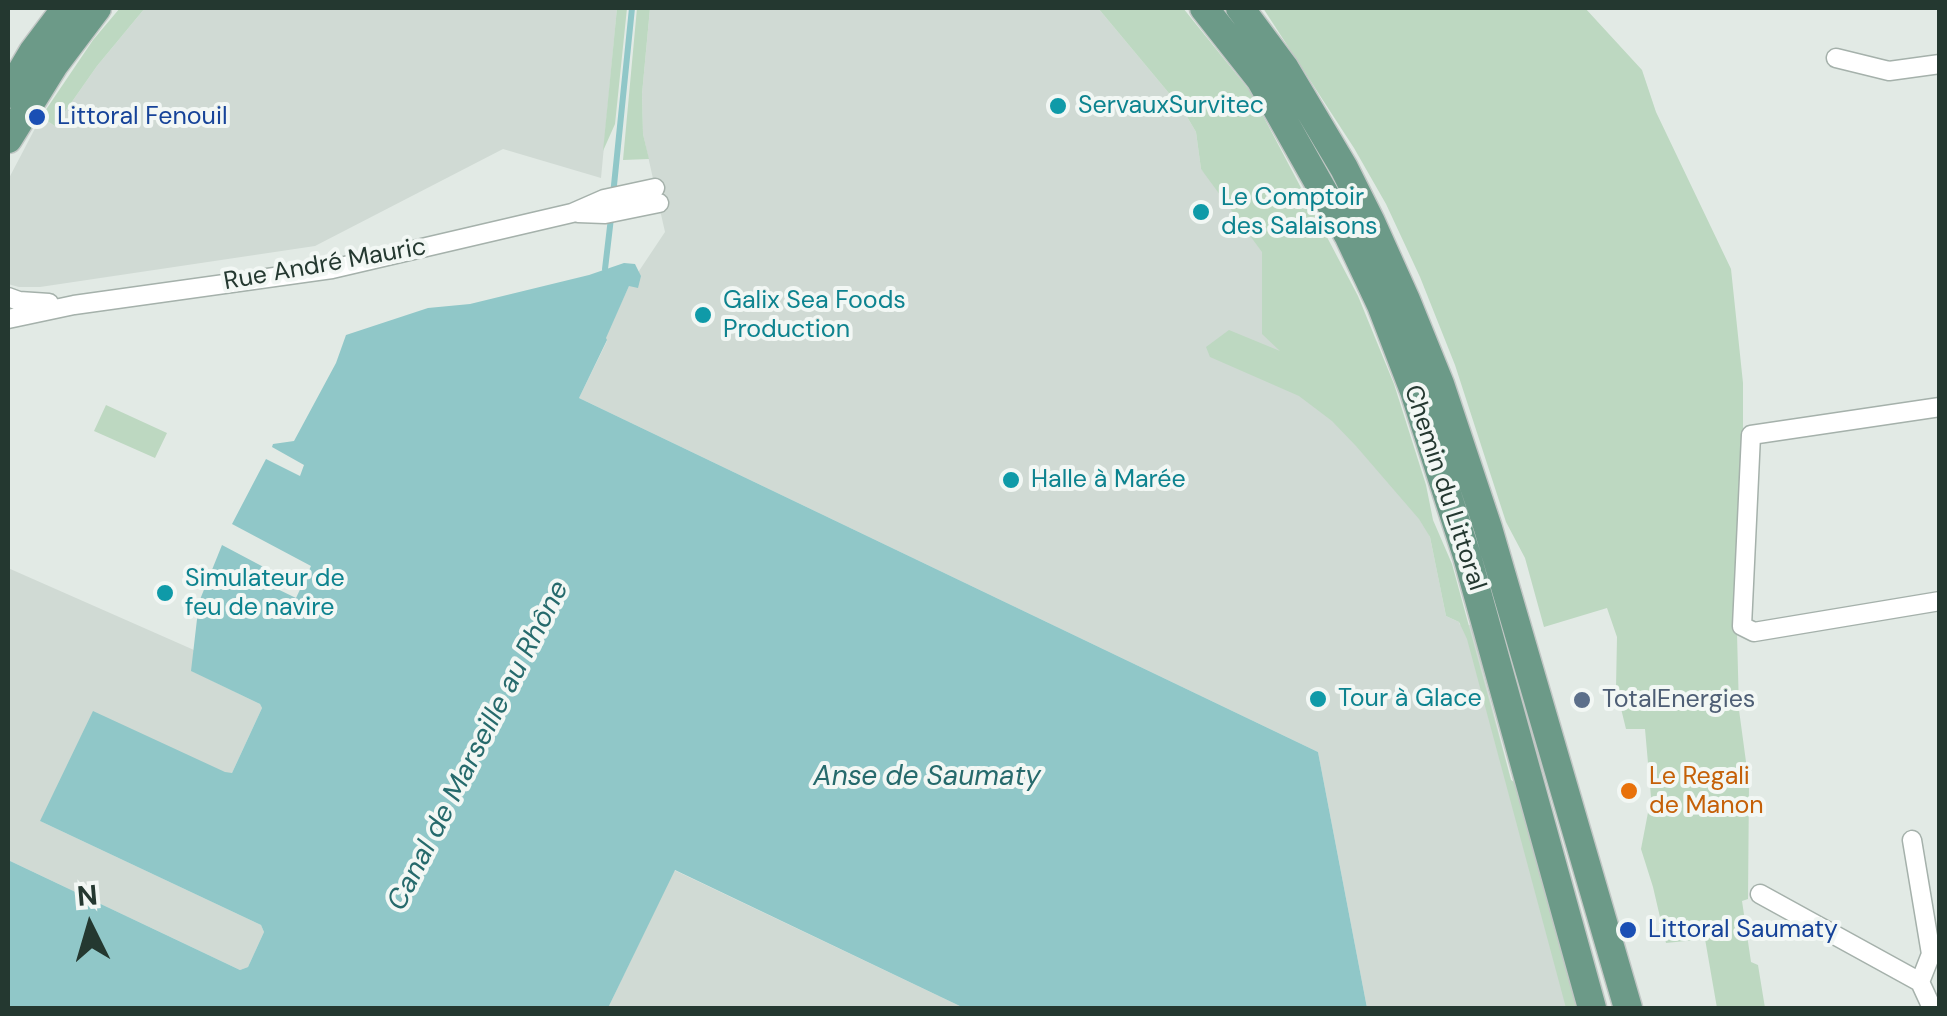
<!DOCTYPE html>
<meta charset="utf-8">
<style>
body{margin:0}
#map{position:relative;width:1947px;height:1016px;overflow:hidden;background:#e2eae5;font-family:"DM Sans",sans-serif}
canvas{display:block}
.frame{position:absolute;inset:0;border:10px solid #243830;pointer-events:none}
.north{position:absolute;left:40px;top:876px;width:100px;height:100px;-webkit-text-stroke:8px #f2f7f4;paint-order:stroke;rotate:355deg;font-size:28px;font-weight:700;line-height:40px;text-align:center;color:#243830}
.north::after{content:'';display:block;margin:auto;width:35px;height:45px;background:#243830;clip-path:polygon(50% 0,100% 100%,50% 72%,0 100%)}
</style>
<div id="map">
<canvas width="1947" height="1016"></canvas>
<div class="frame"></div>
<div class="north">N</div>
</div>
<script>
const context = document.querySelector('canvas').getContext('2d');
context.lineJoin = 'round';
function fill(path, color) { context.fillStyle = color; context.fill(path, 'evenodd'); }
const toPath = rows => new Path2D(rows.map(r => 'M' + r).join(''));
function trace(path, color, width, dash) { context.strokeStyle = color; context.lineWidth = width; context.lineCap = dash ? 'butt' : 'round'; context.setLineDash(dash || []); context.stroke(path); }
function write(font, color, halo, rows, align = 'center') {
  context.font = font + ' "DM Sans",sans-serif'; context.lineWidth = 8; context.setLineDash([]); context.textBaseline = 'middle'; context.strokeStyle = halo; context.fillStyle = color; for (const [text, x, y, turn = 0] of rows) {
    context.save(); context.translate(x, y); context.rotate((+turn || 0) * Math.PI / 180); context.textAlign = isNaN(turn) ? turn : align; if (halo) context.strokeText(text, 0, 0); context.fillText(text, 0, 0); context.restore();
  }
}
const built = toPath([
 [145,8,617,8,601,178,503,149,315,246,40,287,19,287,8,284,8,180,41,117,55,126,97,66],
 [650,8,1098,8,1183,110,1196,132,1201,169,1289,252,1430,537,1446,616,1459,622,1460,625,1471,625,1511,780,1517,784,1577,1008,1367,1008,1318,752,579,398,607,341,605,338,629,286,665,232,643,134,642,94],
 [8,568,194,650,192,671,260,704,262,708,232,773,226,773,40,821,261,925,264,932,248,967,240,970,8,860],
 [674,870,964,1008,608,1008]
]);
const green = toPath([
 [120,8,145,8,97,66,55,126,41,117,93,40],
 [617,8,627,8,615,124,603,151],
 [637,8,650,8,642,94,643,134,649,159,623,160],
 [1098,8,1183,8,1250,91,1358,296,1394,384,1426,485,1433,520,1452,564,1511,780,1517,784,1577,1008,1566,1008,1467,639,1459,622,1446,616,1430,537,1419,519,1356,446,1332,421,1299,396,1210,357,1206,347,1229,330,1280,351,1262,334,1262,252,1201,169,1196,132,1183,110],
 [1263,8,1585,8,1642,70,1656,112,1731,269,1743,383,1743,488,1736,595,1739,710,1749,784,1748,899,1742,901,1751,962,1758,965,1765,1008,1717,1008,1705,939,1666,943,1653,887,1641,849,1651,797,1645,729,1626,729,1616,688,1617,637,1607,608,1544,627,1525,558,1506,522,1455,365,1420,277,1386,204,1354,148],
 [106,405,167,433,155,458,94,431]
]);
const water = toPath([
 [624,263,635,264,641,276,638,288,629,286,606,338,607,340,579,398,1318,752,1367,1008,964,1008,675,870,608,1008,8,1008,8,860,240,970,248,967,264,932,261,925,40,821,93,711,225,772,232,773,262,708,260,704,191,671,199,602,222,545,273,572,267,584,296,598,311,566,232,524,266,459,300,476,304,465,272,447,273,444,294,441,336,363,346,335,428,308,470,304,589,275]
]);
const stream = toPath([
 [613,195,632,8],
 [605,269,611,218]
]);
const street = toPath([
 [1836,58,1889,71,1940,64],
 [578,213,605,214,659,203],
 [8,297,19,301,49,303],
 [8,319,74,305,332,269,572,213,604,199,655,188],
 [1940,407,1751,435,1742,626,1754,632,1940,601],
 [1912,840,1931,954,1920,982],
 [1760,894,1920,982],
 [1920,982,1932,1008]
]);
const primary = toPath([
 [1204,8,1260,79,1349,237,1381,305,1414,391,1467,556,1592,1008],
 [1240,8,1284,67,1344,168,1371,222,1406,300,1440,384,1488,528,1628,1008],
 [8,94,33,52,66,8],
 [8,139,54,65,97,8]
]);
const markers = [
 [1058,106,10,"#0f9aa8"],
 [37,117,10,"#1a4fb4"],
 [1201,212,10,"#0f9aa8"],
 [703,315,10,"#0f9aa8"],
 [1011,480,10,"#0f9aa8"],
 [165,593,10,"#0f9aa8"],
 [1318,699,10,"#0f9aa8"],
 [1582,700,10,"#5c6f8a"],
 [1629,791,10,"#e8710a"],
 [1628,930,10,"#1a4fb4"]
];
const cultureNames = [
 ["ServauxSurvitec",1078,106],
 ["Le Comptoir",1221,198],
 ["des Salaisons",1221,227],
 ["Galix Sea Foods",723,301],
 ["Production",723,330],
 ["Halle à Marée",1031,480],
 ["Simulateur de",185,579],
 ["feu de navire",185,608],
 ["Tour à Glace",1338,699]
];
const transitNames = [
 ["Littoral Fenouil",57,117],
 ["Littoral Saumaty",1648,930]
];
const streetNames = [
 ["Rue André Mauric",325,265,-10],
 ["Chemin du Littoral",1444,488,72]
];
const serviceNames = [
 ["TotalEnergies",1602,700]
];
const foodNames = [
 ["Le Regali",1649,777],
 ["de Manon",1649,806]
];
const waterNames = [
 ["Canal de Marseille au Rhône",479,746,-63],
 ["Anse de Saumaty",927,778]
];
fill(built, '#d0dad4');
fill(green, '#bdd8c1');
fill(water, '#90c7c8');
trace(stream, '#90c7c8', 6);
trace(street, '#a5b1ab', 21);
trace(primary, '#c2c7c5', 31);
trace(street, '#fff', 18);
trace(primary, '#6c9a88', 28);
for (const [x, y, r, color] of markers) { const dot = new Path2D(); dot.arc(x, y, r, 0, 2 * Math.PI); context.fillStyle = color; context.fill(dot); trace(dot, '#f2f7f4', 4); }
write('25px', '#0d838f', '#f2f7f4', cultureNames, 'left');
write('25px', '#164399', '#f2f7f4', transitNames, 'left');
write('25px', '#243830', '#f2f7f4', streetNames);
write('25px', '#4e5e75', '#f2f7f4', serviceNames, 'left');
write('25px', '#c56008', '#f2f7f4', foodNames, 'left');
write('italic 28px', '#266a6c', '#f2f7f4', waterNames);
</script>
